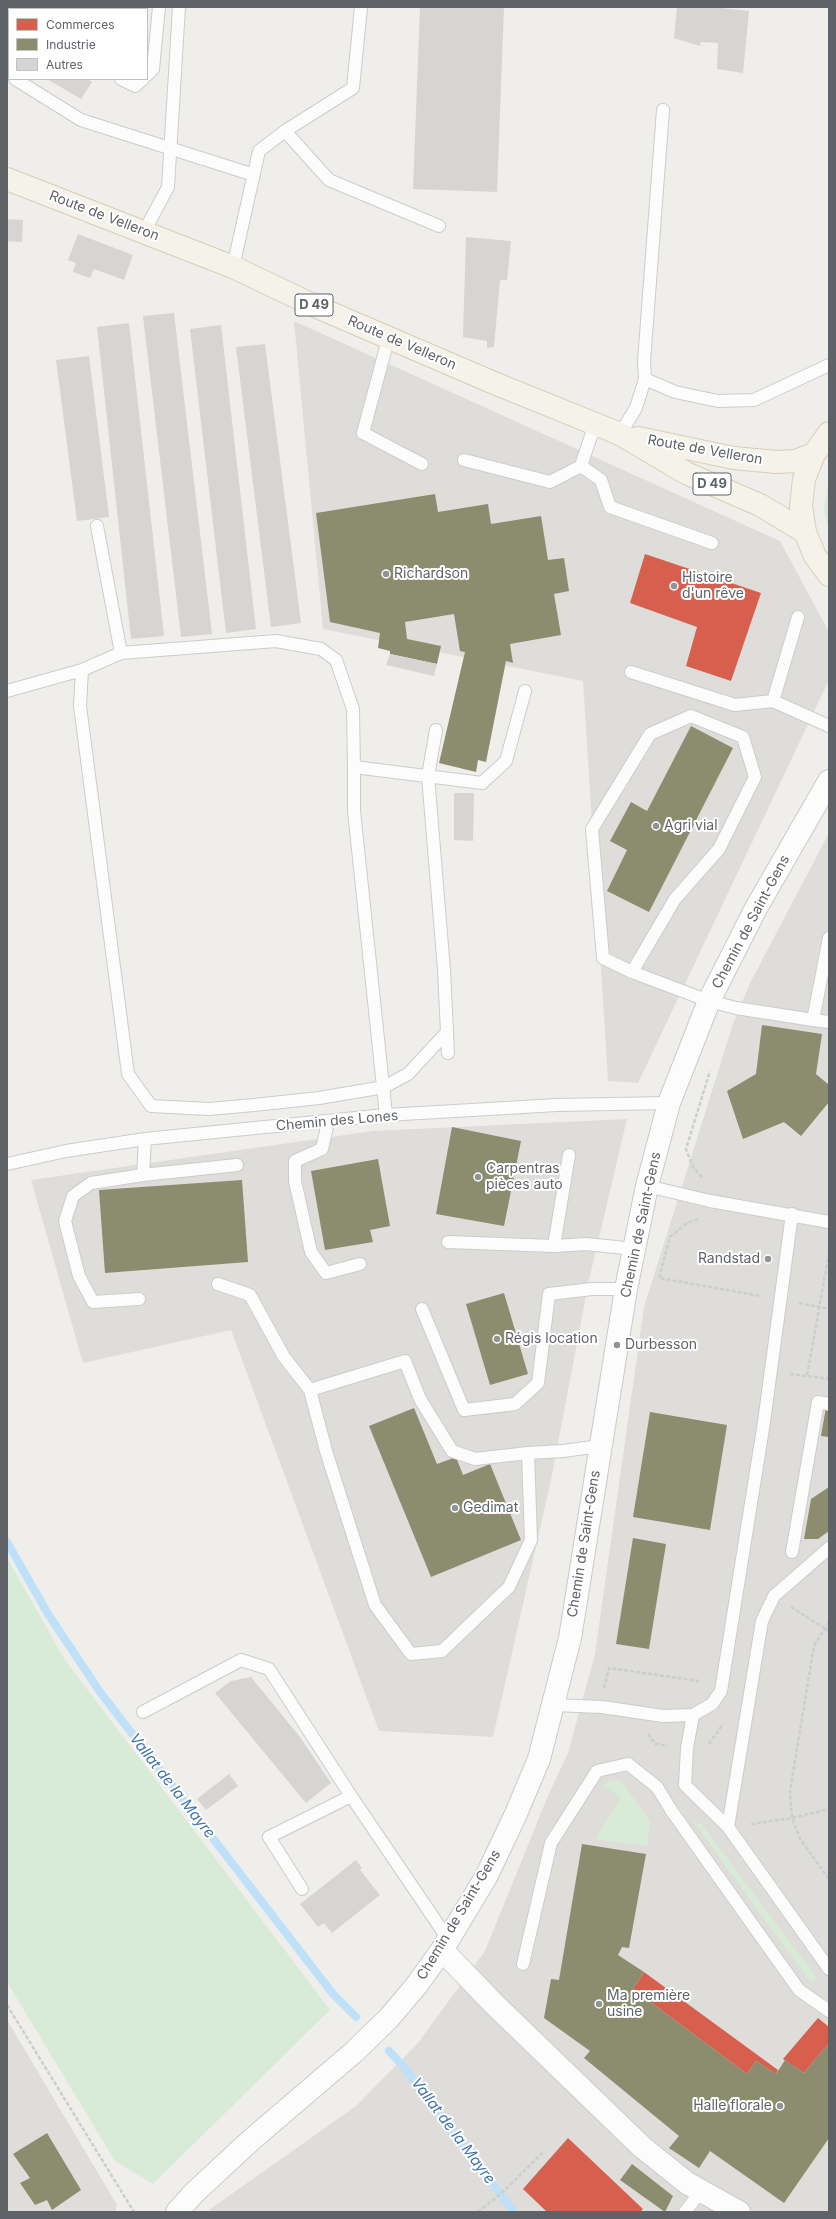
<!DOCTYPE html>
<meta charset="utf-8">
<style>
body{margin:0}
#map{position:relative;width:836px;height:2219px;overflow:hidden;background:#efeeea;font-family:Inter,sans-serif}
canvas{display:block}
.frame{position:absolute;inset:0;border:8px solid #5f6368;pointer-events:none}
.legend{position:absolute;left:8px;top:8px;width:140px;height:72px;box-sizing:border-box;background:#fff;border:1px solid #bfc1c3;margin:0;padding:5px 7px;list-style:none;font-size:12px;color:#5f6368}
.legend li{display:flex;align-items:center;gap:8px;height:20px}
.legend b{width:20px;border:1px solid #bfc1c3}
</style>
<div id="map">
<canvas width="836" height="2219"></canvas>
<div class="frame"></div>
<ul class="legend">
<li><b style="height:11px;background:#d6604d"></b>Commerces</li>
<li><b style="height:11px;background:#8c8c6e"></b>Industrie</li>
<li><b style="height:11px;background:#d6d5d3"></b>Autres</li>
</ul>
</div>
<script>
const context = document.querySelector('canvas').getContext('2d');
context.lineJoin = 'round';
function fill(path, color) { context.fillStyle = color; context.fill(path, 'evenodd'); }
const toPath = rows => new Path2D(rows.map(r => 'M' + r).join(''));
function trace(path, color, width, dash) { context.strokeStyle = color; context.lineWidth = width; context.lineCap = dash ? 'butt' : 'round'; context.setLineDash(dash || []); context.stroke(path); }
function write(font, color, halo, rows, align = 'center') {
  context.font = font + ' Inter,sans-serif'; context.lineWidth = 4; context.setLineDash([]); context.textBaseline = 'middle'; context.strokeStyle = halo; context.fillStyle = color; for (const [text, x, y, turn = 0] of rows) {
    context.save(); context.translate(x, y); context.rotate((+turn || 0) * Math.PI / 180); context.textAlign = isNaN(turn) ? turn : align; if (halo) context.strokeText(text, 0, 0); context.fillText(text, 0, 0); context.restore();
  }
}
const industrial = toPath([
 [294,321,780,541,829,632,829,680,638,1083,608,1081,583,681,323,629],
 [829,833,829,2212,212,2212,209,2210,356,2106,418,2043,485,1951,547,1798,568,1753,595,1654,644,1307,733,1024,750,983],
 [627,1119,589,1280,551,1480,493,1737,379,1731,231,1330,83,1363,31,1180,373,1131],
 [7,2020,117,2205,115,2212,7,2212]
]);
const green = toPath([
 [829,478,829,532,824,508],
 [7,1558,65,1660,330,2010,153,2184,115,2161,7,1982],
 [613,1780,621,1781,650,1821,647,1846,595,1839,621,1798,603,1785],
 [700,1822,817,1978,811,1983,696,1825]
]);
const shops = toPath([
 [645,554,761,593,731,681,686,666,697,627,630,603],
 [644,1972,778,2070,776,2074,756,2061,747,2074,633,1989],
 [818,2018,829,2027,829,2043,804,2073,783,2059],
 [568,2138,643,2209,640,2212,547,2212,523,2189]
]);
const industry = toPath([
 [435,494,438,512,488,504,491,524,541,516,548,560,564,558,569,591,554,594,561,635,510,644,513,663,506,661,486,762,478,760,476,772,439,763,465,652,460,651,454,614,405,622,407,639,441,646,437,664,390,654,390,651,378,648,380,633,330,622,316,513],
 [691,726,733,748,649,912,607,891,627,850,610,841,631,802,647,811],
 [762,1025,822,1034,816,1074,829,1085,829,1102,801,1136,784,1122,743,1139,727,1091,756,1074],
 [452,1127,521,1141,504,1226,436,1214],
 [378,1159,390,1226,370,1230,373,1242,325,1250,311,1171],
 [242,1180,248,1262,105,1273,99,1190],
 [504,1293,528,1374,490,1385,466,1304],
 [826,1407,829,1408,829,1437,821,1436],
 [414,1408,437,1464,456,1457,463,1475,490,1464,521,1540,431,1577,369,1426],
 [650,1412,727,1425,710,1530,633,1517],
 [829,1487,829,1531,818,1539,804,1539,811,1499],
 [633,1538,666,1544,649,1649,616,1644],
 [582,1844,646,1854,629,1948,622,1947,618,1955,644,1972,633,1989,747,2074,756,2061,776,2074,785,2060,804,2073,829,2043,829,2138,784,2203,710,2151,699,2168,669,2148,679,2136,584,2058,590,2051,544,2018,551,1979,559,1980],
 [47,2133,81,2190,52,2210,47,2200,35,2205,20,2183,30,2178,13,2154],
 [632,2164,673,2196,665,2212,620,2180]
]);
const stream = toPath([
 [7,1542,48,1614,100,1692,333,1994,356,2017],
 [389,2051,403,2066,514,2212]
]);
const building = toPath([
 [94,7,125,7,125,9,94,9],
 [420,7,504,7,497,192,413,189],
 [677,7,711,7,749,11,743,73,717,69,718,43,701,42,700,46,674,38],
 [47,79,87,79,92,82,81,99],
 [7,219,23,220,22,242,7,241],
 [78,234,133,255,124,280,94,269,90,278,73,272,76,263,68,260],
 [466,237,511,241,507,280,500,280,494,347,487,348,487,341,463,337],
 [174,313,212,634,181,637,143,316],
 [129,323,164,636,131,639,97,327],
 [221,325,256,629,226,633,190,329],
 [265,344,301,623,271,627,236,347],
 [89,356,109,517,77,521,56,360],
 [390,654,437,664,434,676,386,665],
 [454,793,474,793,473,841,454,840],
 [251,1677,300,1737,331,1783,306,1803,215,1693,231,1681],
 [229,1774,238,1786,206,1810,197,1799],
 [356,1860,362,1868,360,1870,380,1895,332,1933,324,1923,318,1927,300,1904]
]);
const path = toPath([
 [702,1177,693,1167,686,1149,710,1071],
 [698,1219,687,1223,670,1237,659,1278,761,1296],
 [829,1253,807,1376,829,1379],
 [799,1303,829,1309],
 [790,1374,807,1376],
 [791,1607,829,1631],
 [829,1622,814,1646,790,1791,792,1818,800,1839,829,1879],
 [604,1688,609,1668,699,1681],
 [648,1734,655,1744,668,1746],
 [709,1744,723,1724],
 [751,1824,792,1818,829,1809],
 [7,2005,134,2212],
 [478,2212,504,2191,542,2153]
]);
const service = toPath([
 [75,9,75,7],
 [7,48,8,74],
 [147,75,153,69,159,7],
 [15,79,81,120,254,175],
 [121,79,135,86,143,79],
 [285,131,353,88,361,7],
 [144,232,168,187,179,7],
 [233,267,259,151,285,131,329,180,439,226],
 [389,336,363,433,422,464],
 [645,379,644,361,663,110],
 [620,434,636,408,645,379,675,392,718,401,754,400,829,365],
 [464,460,550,482,581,466,595,424],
 [581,466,601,480,610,507,712,543],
 [97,526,121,653],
 [798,617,773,701,829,726],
 [82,670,80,706,128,1074,151,1106,209,1109,254,1105,319,1098,384,1087,408,1074,447,1032],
 [631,672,735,705,773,701],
 [7,691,82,670,121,653,276,641,321,649,336,660,353,709,354,767,482,783,506,761,525,691],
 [436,730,428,776,444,970,448,1053],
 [354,767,354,811,386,1115],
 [632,972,675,899,719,849,755,777,743,737,691,716,650,734,592,829,603,958,632,972,709,1001,736,1008,813,1020,829,938],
 [813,1020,829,1022],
 [328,1122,322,1149,295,1161,295,1181,311,1252,326,1273,360,1264],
 [569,1155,554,1246,586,1244,635,1249],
 [7,1164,66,1151,145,1139,386,1115,557,1105,669,1103],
 [143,1175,237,1165],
 [647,1186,710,1201,829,1222],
 [448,1242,554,1246],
 [218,1284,250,1295,284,1357,310,1390],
 [139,1299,93,1302,79,1276,65,1221,73,1196,91,1183,143,1175,145,1139],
 [422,1309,464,1410,515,1404,538,1383,549,1294,592,1289,626,1289],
 [528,1453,475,1459,452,1451,420,1399,405,1361,310,1390,326,1451,375,1605,411,1654,442,1651,509,1587,531,1540,528,1453,563,1451,600,1446],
 [829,1548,774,1596,762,1621,728,1827,829,1969],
 [792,1552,818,1402,829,1404],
 [554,1705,602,1707,663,1716,693,1715],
 [143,1712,241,1660,269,1669,351,1796,448,1939],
 [728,1827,685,1785,687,1748,693,1715,712,1704,721,1691,764,1422,792,1214],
 [302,1889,269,1837,351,1796],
 [523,1964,551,1843,597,1771,628,1764,657,1787,671,1810,799,1990,829,2011],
 [685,2212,701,2191]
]);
const minor = toPath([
 [442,1950,494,2004,642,2147,687,2183,739,2212]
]);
const secondary = toPath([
 [177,2212,194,2193,250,2141,354,2052,389,2018,416,1986,442,1950,486,1877,515,1816,539,1759,570,1638,626,1289,647,1186,669,1103,709,1001,755,910,829,781]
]);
const primary = toPath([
 [7,179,233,267,317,307,494,383,620,434,686,473,760,505,805,532],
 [829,433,814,454,804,479,801,506,805,532,815,556,829,575],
 [638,438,734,458,776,462,795,461,814,454]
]);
const markers = [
 [386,574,4,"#919496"],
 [674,586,4,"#919496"],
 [656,826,4,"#919496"],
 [478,1177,4,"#919496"],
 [768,1259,4,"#919496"],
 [497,1339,4,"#919496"],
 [617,1345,4,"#919496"],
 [455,1508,4,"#919496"],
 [599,2004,4,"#919496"],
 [780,2106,4,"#919496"]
];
const shields = [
 [314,305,38],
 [712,484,38]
];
const shieldNames = [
 ["D 49",314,305],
 ["D 49",712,484]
];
const streetNames = [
 ["Route de Velleron",104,216,21],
 ["Route de Velleron",402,343,23],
 ["Route de Velleron",705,450,10],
 ["Chemin de Saint-Gens",751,922,-62],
 ["Chemin des Lones",337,1121,-5],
 ["Chemin de Saint-Gens",641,1225,-78],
 ["Chemin de Saint-Gens",584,1544,-81],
 ["Chemin de Saint-Gens",459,1915,-59]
];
const poiNames = [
 ["Richardson",394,574],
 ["Histoire",682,578],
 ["d'un rêve",682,594],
 ["Agri vial",664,826],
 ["Carpentras",486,1169],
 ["pièces auto",486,1185],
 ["Randstad",760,1259,"right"],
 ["Régis location",505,1339],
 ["Durbesson",625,1345],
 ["Gedimat",463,1508],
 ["Ma première",607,1996],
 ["usine",607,2012],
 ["Halle florale",772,2106,"right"]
];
const waterNames = [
 ["Vallat de la Mayre",172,1786,52],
 ["Vallat de la Mayre",453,2131,53]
];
fill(industrial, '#dfddda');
fill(green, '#d8ebd6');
fill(shops, '#d6604d');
fill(industry, '#8c8c6e');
trace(stream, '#bfe0f9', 8);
fill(building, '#d6d5d3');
trace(service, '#cbcccc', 14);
trace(minor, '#cbcccc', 24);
trace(secondary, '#cacacb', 24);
trace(primary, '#d7ceb8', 24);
trace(path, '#cacfcc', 2.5, [4, 2]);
trace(service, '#fdfcfc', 12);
trace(minor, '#fdfcfc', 22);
trace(secondary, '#fdfcfc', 22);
trace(primary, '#f4f2e9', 22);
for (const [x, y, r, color] of markers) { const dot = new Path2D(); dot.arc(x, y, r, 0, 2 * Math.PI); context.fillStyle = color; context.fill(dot); trace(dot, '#fff', 1.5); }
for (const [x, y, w] of shields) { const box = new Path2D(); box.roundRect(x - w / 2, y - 11, w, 22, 3); context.fillStyle = '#fff'; context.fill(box); trace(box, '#5f6368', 1); }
write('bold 13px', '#5f6368', null, shieldNames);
write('14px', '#5f6368', '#fff', streetNames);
write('14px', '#5f6368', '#fff', poiNames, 'left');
write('italic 15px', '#4174aa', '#fff', waterNames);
</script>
